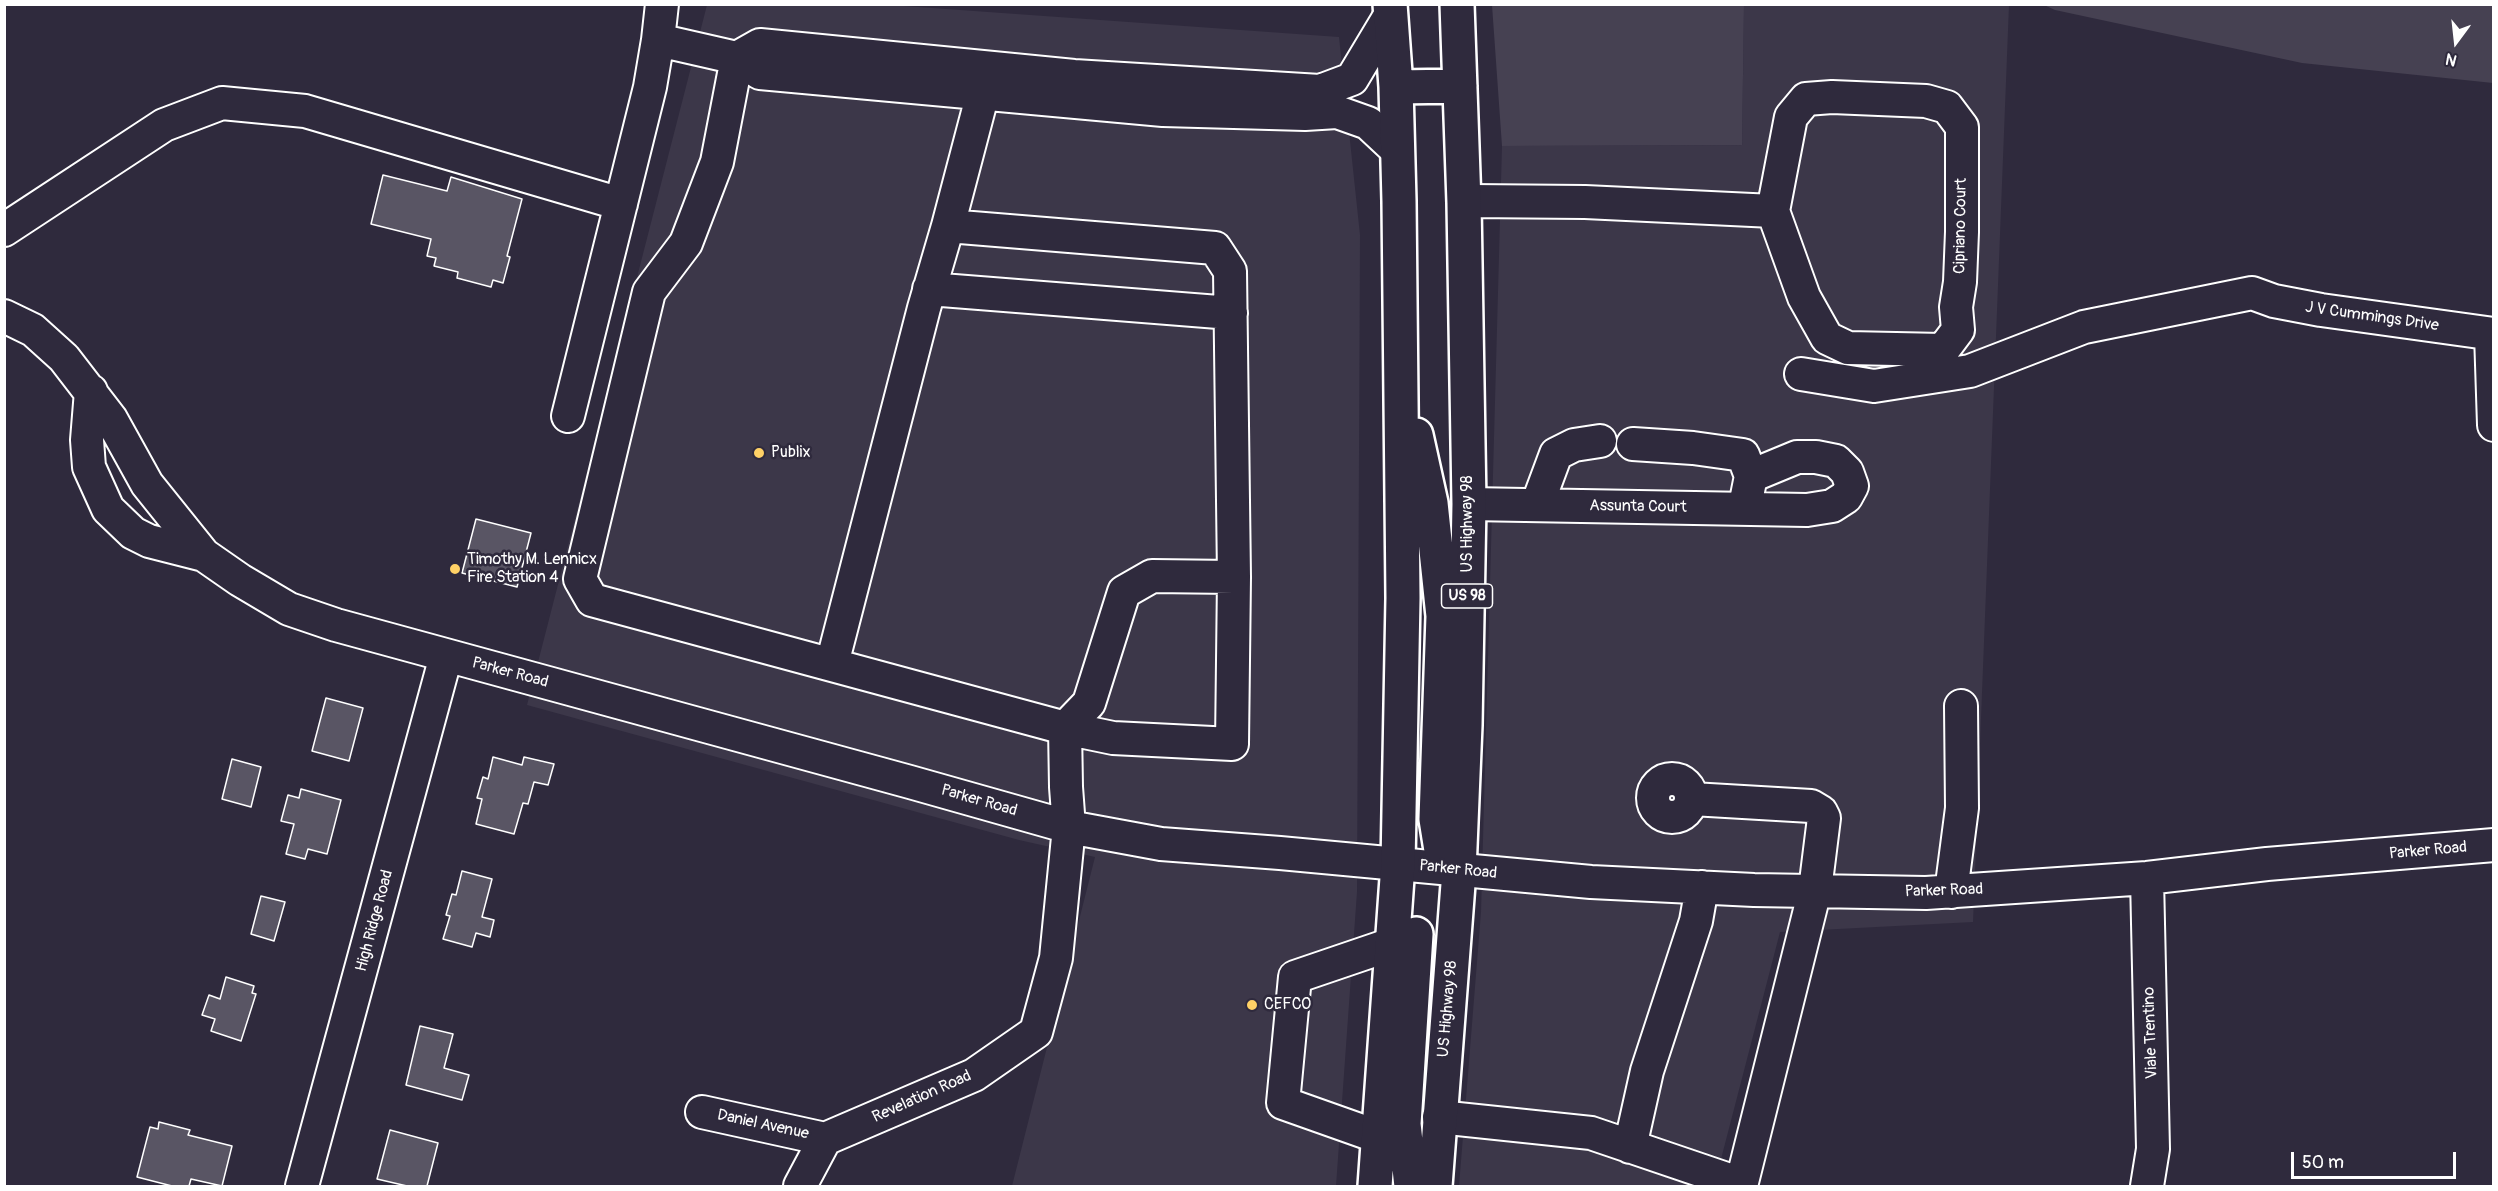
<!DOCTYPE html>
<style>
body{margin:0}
#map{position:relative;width:2498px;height:1191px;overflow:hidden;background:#2f2a3d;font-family:Pangolin,sans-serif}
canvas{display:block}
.frame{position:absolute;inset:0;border:6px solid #fff;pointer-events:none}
.north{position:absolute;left:2426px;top:12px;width:60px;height:60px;-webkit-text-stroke:4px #2f2a3d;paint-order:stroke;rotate:195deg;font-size:16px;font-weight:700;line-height:24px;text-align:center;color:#fff}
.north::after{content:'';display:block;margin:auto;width:21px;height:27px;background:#fff;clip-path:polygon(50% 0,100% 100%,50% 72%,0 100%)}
.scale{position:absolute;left:2291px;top:1152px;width:165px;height:27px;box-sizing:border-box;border:3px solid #fff;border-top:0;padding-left:8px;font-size:18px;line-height:21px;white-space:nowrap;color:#fff;-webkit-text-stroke:4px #2f2a3d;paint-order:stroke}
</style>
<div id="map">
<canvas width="2498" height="1191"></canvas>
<div class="frame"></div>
<div class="north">N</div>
<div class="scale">50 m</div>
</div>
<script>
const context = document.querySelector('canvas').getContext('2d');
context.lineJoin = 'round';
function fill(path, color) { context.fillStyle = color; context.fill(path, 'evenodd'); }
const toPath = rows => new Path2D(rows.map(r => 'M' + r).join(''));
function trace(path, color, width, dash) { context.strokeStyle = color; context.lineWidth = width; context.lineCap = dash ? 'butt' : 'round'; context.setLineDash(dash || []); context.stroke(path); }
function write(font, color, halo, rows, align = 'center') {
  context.font = font + ' Pangolin,sans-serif'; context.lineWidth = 5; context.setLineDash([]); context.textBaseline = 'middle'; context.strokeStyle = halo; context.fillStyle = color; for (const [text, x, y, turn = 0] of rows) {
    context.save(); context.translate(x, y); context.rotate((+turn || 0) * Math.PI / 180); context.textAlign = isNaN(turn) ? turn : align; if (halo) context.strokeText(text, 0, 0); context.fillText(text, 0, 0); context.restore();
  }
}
const built = toPath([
 [707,5,890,5,1339,37,1360,235,1357,892,1336,1186,1012,1186,1095,857,1019,840,527,705],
 [1744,5,2009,5,1973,922,1780,932,1714,1186,1459,1186,1481,912,1502,146,1742,145]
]);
const green = toPath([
 [1492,5,1744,5,1742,145,1502,146],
 [2044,5,2493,5,2493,83,2302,63,2055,10]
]);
const building = toPath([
 [383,175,447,191,451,177,522,199,507,256,510,257,503,283,493,280,491,287,457,278,458,272,434,266,436,258,427,256,431,239,371,224,383,175],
 [476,519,531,533,517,587,462,573,476,519],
 [326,698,363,708,349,761,312,751,326,698],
 [493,757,522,765,524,757,554,764,548,785,534,782,528,804,523,803,514,834,476,824,482,799,477,798,483,777,488,779,493,757],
 [232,759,261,767,251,807,222,799,232,759],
 [301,789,341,800,327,854,308,849,305,859,286,854,294,824,281,821,288,795,299,798,301,789],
 [462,871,492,879,482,917,494,920,490,937,476,933,472,947,443,939,450,916,446,915,452,894,456,895,462,871],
 [261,896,285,902,274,941,251,934,261,896],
 [226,977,254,986,252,993,256,994,241,1041,211,1031,215,1019,202,1015,209,995,220,999,226,977],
 [420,1026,453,1034,444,1068,469,1075,462,1100,406,1085,420,1026],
 [159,1122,190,1130,188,1135,232,1146,222,1186,191,1179,189,1186,172,1186,137,1177,150,1127,158,1129,159,1122],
 [390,1130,438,1143,427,1186,407,1186,377,1179,390,1130]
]);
const minor = toPath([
 [662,4,658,40,737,58,760,73,1163,110,1305,114,1337,112,1368,123,1398,151],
 [1832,97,1926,101,1947,107,1962,127,1962,232,1960,282,1956,307,1958,330,1943,350,1848,348,1827,338,1804,297,1773,211,1791,117,1806,99,1832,97],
 [1464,203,1470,201,1585,202,1773,211],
 [948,226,983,93,984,72],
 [4,230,164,125,222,103,305,111,621,204],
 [929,289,1231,313],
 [4,316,33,330,64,358,111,419,147,484,204,555,240,580,289,609,336,625,910,782,1069,827,1161,844,1280,853,1591,882,1754,890,1926,893,2147,878,2267,864,2494,845],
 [2491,334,2494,425],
 [1801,374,1874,386,1970,371,2084,327,2252,293,2274,301,2321,310,2494,334],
 [91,391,87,440,89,467,108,509,133,533,149,541,204,555],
 [568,416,650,87,658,40],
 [1633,444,1693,448,1743,455,1751,476,1747,496],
 [1469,504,1807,510,1832,506,1846,497,1852,486,1847,472,1836,461,1816,457,1797,457,1751,476],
 [1537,505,1556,454,1574,445,1600,441],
 [832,664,924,308,948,226,1215,248,1230,271,1234,577,1152,576,1124,592,1089,703,1065,728],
 [1065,728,1113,738,1232,744,1234,577],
 '1653 798a19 19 0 1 1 38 0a19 19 0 1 1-38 0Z',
 [1692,799,1811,806,1821,812,1824,818,1815,890,1741,1186],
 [1951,892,1962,808,1961,706],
 [702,1112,825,1139],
 [1439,1117,1591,1133,1741,1184],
 [1379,1137,1283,1103,1295,977,1392,944],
 [1630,1147,1647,1071,1696,921,1702,887],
 [302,1186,446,656],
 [800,1186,825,1139,974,1075,1036,1032,1056,958,1069,827,1066,787,1065,728,592,600,580,579,649,292,686,243,717,162,737,58,760,45,1074,76,1320,91,1352,79,1391,14],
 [2147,1186,2153,1149,2147,878]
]);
const major = toPath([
 [1396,87,1460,86],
 [1416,435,1431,503,1443,616,1436,819,1441,850,1458,870],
 [1375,1186,1398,864,1403,598,1399,201,1396,87,1390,4],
 [1411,1186,1404,1124,1416,934],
 [1435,1186,1459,871,1465,725,1469,504,1464,203,1457,4]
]);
const markers = [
 [759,453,6,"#ffd166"],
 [455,569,6,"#ffd166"],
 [1252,1005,6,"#ffd166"]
];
const shields = [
 [1467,596,51]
];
const shieldNames = [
 ["US 98",1467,596]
];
const streetNames = [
 ["Cipriano Court",1961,226,-89],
 ["J V Cummings Drive",2372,317,8],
 ["Assunta Court",1638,507,1],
 ["US Highway 98",1468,524,-90],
 ["Parker Road",510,673,15],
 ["Parker Road",979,801,16],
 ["Parker Road",2428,851,-5],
 ["Parker Road",1458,870,6],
 ["Parker Road",1944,891,-2],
 ["High Ridge Road",375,921,-75],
 ["US Highway 98",1448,1009,-85],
 ["Viale Trentino",2151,1033,-92],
 ["Revelation Road",922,1097,-24],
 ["Daniel Avenue",763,1125,12]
];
const poiNames = [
 ["Publix",771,453],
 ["Timothy M. Lennicx",467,560],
 ["Fire Station 4",467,578],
 ["CEFCO",1264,1005]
];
fill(built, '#3c3749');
fill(green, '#464152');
fill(building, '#595564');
trace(building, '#fff', 1.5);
trace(minor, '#fff', 36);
trace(major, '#fff', 38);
trace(minor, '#2f2a3d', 32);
trace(major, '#2f2a3d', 33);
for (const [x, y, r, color] of markers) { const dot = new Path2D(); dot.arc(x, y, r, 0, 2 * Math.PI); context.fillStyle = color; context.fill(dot); trace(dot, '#2f2a3d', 2); }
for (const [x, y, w] of shields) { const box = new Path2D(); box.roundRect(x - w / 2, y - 12, w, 24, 4.5); context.fillStyle = '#2f2a3d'; context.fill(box); trace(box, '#fff', 1.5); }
write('bold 15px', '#fff', null, shieldNames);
write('16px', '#fff', '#2f2a3d', streetNames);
write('16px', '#fff', '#2f2a3d', poiNames, 'left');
</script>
